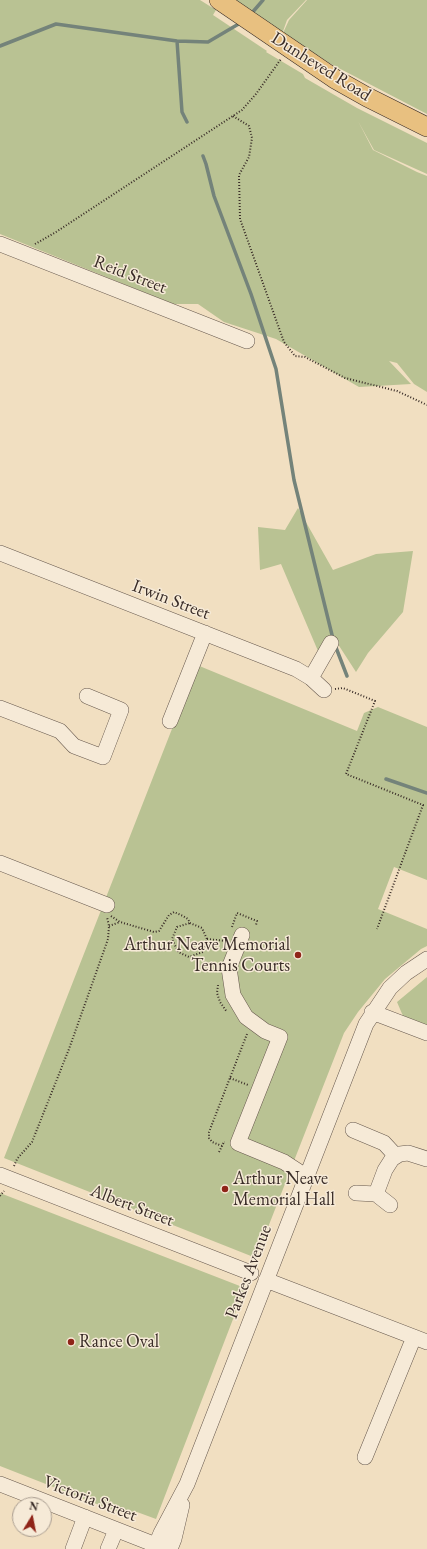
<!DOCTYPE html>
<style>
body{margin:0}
#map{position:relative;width:427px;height:1549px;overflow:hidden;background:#f1dfc1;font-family:"EB Garamond",serif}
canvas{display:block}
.north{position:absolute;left:12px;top:1497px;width:40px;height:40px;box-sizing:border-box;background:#f6ead7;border:1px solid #aa9e91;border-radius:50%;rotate:10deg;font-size:11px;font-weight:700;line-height:16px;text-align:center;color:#392c27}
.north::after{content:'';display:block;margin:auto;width:14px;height:18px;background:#8f2418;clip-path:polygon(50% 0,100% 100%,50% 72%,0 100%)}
</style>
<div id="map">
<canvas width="427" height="1549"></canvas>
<div class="north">N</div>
</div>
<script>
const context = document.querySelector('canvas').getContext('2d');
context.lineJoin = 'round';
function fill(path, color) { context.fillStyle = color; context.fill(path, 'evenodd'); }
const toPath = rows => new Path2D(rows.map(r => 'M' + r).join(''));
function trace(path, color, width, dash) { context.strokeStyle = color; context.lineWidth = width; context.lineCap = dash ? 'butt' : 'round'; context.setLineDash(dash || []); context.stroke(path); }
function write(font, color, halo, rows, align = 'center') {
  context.font = font + ' "EB Garamond",serif'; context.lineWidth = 3; context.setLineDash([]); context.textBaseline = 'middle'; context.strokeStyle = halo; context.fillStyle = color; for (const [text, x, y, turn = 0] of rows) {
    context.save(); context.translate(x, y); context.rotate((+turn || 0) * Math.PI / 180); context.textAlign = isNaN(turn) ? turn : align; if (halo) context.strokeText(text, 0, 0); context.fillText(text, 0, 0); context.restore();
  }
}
const green = toPath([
 [0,0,200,0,216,10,213,15,267,51,266,52,303,74,305,78,357,108,427,143,427,174,374,150,358,121,373,150,417,172,427,176,427,392,414,384,397,363,389,361,411,384,359,387,276,339,224,322,198,304,173,304,0,234],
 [230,0,306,0,287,20,282,34],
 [307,0,427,0,427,114,329,63,283,33,289,20],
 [298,508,333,570,376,554,413,551,403,612,368,653,356,672,334,638,318,651,281,564,260,570,258,527,285,530],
 [197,665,357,731,364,713,378,707,427,727,427,880,394,867,378,909,427,929,427,946,421,949,385,979,358,1012,344,1033,256,1258,4,1158],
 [427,977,427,1026,403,1016,397,1002],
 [0,1193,245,1288,156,1519,137,1512,124,1513,112,1510,0,1466]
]);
const stream = toPath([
 [251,14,263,0],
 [177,41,182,112,187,122],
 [0,46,56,24,177,41,208,42,242,22],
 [203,156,206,164,214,196,251,294,276,369,294,480,333,639],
 [335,645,347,676],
 [386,779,427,793]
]);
const path = toPath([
 [233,116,249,126,252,138,249,157,239,175,240,219,284,342,295,356,305,357,345,378,397,391,427,405],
 [35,244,56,232,242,110,256,94,281,59],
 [335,689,343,688,375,701,346,774,423,805,377,929],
 [111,916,120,922,154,932,159,931,169,915,174,912,183,916,188,919,190,923,202,928,207,939,203,952,189,957,178,952,172,939,177,927,190,923],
 [109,926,120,922],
 [232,927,237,913,257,921,256,925],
 [207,939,226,941],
 [218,985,217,993,220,1002,227,1012],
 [230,1078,248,1085],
 [222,1146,212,1142,209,1138,209,1132,247,1034],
 [219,1152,224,1142,225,1142],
 [14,1166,17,1159,32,1142,69,1049,108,939,109,926,107,917],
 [0,1196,4,1191]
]);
const minor = toPath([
 [0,244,247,341],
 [0,553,296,669,311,678,324,690],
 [311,678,331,643],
 [0,708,60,731,74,746,103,757,121,710,87,696],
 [170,721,205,633],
 [0,863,107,905],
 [242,935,229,968,233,995,246,1017,265,1031,280,1037,238,1143,284,1162,307,1177],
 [372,1012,427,1033],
 [353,1130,384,1143,396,1156],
 [0,1175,251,1273],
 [356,1193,376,1194,390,1205],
 [376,1194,385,1170,392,1159,400,1154,408,1153,427,1159],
 [266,1280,427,1342],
 [365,1457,414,1337],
 [0,1484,166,1549],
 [156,1545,161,1533,187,1484,366,1024,390,988,406,973,427,959],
 [73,1549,85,1517],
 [108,1549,116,1530],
 [170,1549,174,1539,182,1505]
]);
const major = toPath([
 [219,0,335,79,367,97,427,127]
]);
const markers = [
 [298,955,4,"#8f2418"],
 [225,1189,4,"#8f2418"],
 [71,1342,4,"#8f2418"]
];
const streetNames = [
 ["Dunheved Road",321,67,32],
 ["Reid Street",130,275,21],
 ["Irwin Street",171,600,21],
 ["Albert Street",132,1206,21],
 ["Parkes Avenue",249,1272,-69],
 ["Victoria Street",90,1499,21]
];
const poiNames = [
 ["Arthur Neave Memorial",290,945,"right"],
 ["Tennis Courts",290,966,"right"],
 ["Arthur Neave",233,1179],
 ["Memorial Hall",233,1200],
 ["Rance Oval",79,1342]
];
fill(green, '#b9c293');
trace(stream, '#74837a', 3.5);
trace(minor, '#67594e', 16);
trace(major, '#392c27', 20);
trace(path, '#392c27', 2, [1, 2]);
trace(minor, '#f6ead7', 15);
trace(major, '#e8c080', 19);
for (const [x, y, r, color] of markers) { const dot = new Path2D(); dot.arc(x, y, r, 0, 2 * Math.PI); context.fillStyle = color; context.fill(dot); trace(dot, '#f6ead7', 1.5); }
write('18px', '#392c27', '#f6ead7', streetNames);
write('18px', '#392c27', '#f6ead7', poiNames, 'left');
</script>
